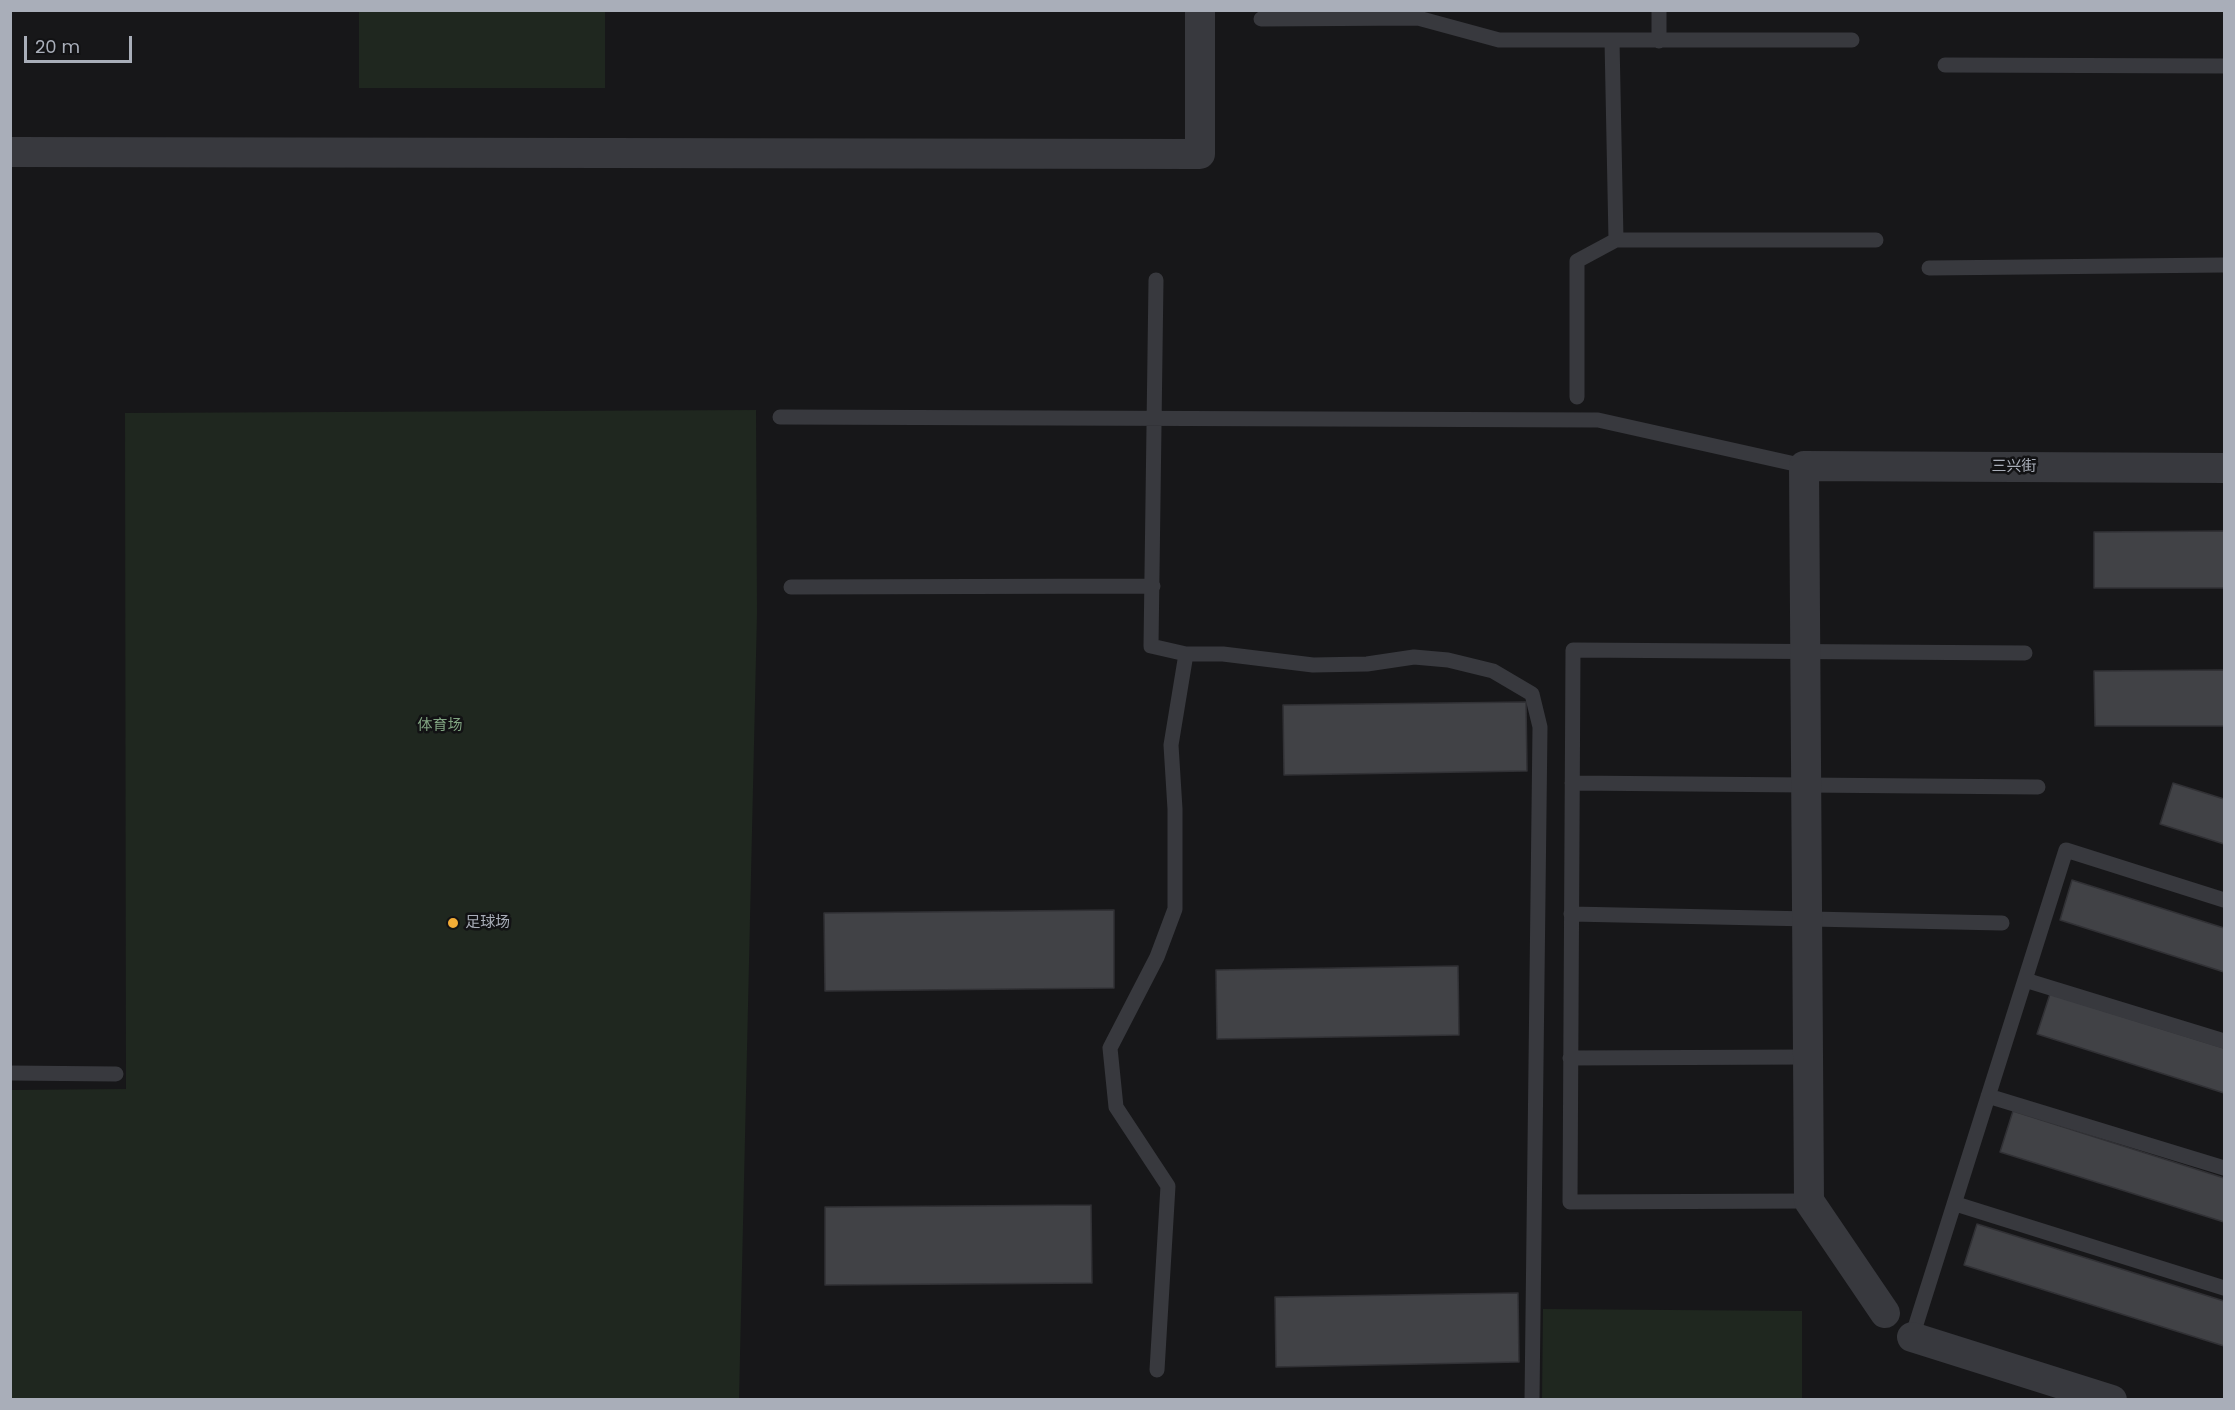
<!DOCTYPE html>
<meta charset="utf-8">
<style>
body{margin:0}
#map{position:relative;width:2235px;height:1410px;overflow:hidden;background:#171719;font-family:Poppins,sans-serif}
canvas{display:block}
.frame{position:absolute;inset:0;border:12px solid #a9aeb9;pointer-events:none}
.scale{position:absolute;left:24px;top:36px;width:108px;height:27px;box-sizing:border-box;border:3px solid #a9aeb9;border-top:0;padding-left:8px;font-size:18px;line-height:21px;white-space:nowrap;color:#a9aeb9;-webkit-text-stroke:4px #121214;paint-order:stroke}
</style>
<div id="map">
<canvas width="2235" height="1410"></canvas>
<div class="frame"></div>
<div class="scale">20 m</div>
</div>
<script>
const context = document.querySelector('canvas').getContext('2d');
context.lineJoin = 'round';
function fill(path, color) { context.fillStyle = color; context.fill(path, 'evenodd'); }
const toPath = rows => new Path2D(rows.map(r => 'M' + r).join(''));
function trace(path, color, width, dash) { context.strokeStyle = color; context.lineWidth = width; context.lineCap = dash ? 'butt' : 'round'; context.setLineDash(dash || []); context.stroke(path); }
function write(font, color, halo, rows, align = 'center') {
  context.font = font + ' Poppins,"Noto Sans SC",sans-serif'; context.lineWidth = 5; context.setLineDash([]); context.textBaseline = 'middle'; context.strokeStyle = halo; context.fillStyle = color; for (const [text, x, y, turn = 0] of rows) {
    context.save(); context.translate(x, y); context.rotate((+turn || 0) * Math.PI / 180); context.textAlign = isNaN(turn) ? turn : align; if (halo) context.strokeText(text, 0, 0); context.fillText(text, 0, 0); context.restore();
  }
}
const green = toPath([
 [359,11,605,11,605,88,359,88],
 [756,410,757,613,739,1399,11,1399,11,1090,126,1089,125,413],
 [1543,1309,1802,1311,1802,1399,1542,1399]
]);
const building = toPath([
 [2224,531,2224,588,2094,588,2094,532,2224,531],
 [2224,670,2224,726,2095,726,2094,671,2224,670],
 [1526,702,1527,771,1284,775,1283,705,1526,702],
 [2173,783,2224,799,2224,844,2160,824,2173,783],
 [2072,880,2224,928,2224,972,2060,920,2072,880],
 [1114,910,1114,988,825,991,824,913,1114,910],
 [1458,966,1459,1035,1217,1039,1216,970,1458,966],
 [2050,994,2224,1048,2224,1093,2037,1034,2050,994],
 [2013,1111,2224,1178,2224,1222,2000,1152,2013,1111],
 [1091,1205,1092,1283,825,1285,825,1207,1091,1205],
 [1977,1224,2224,1301,2224,1346,1964,1265,1977,1224],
 [1518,1293,1519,1362,1276,1367,1275,1297,1518,1293]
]);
const service = toPath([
 [1418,10,1418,18,1499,40,1852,40],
 [1261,19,1418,18],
 [1612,40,1616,240,1876,240],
 [1659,41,1659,10],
 [1945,65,2224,66],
 [1929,268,2224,265],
 [1156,280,1151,646,1186,654,1171,745,1175,809,1175,909,1157,957,1110,1048,1116,1107,1168,1186,1157,1370],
 [1577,397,1577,261,1616,240],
 [780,417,1598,420,1804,466],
 [791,587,1153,586],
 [1186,654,1223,654,1313,665,1367,664,1414,657,1448,660,1493,671,1532,694,1540,727,1532,1400],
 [1572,783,2038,787],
 [1571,914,2002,923],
 [2025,980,2224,1041],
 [1570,1058,1808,1057],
 [10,1073,116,1074],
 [1988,1096,2224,1168],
 [1809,1201,1570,1202,1573,650,2025,653],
 [1956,1204,2224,1288],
 [1912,1337,2066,850,2224,900]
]);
const minor = toPath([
 [10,152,1200,154,1200,10],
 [1885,1313,1809,1201,1804,466,2224,468],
 [1912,1337,2112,1400]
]);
const markers = [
 [453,923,6,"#f2ac36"]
];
const streetNames = [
 ["三兴街",2014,467]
];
const parkNames = [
 ["体育场",440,726]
];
const poiNames = [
 ["足球场",465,923]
];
fill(green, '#1f271f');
fill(building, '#414246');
trace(building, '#313135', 1.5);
trace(service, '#38393e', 15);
trace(minor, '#38393e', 30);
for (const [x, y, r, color] of markers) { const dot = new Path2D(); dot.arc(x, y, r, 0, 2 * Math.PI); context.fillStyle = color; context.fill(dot); trace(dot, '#121214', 2); }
write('15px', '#a9aeb9', '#121214', streetNames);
write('15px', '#80a481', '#121214', parkNames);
write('15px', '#a9aeb9', '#121214', poiNames, 'left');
</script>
